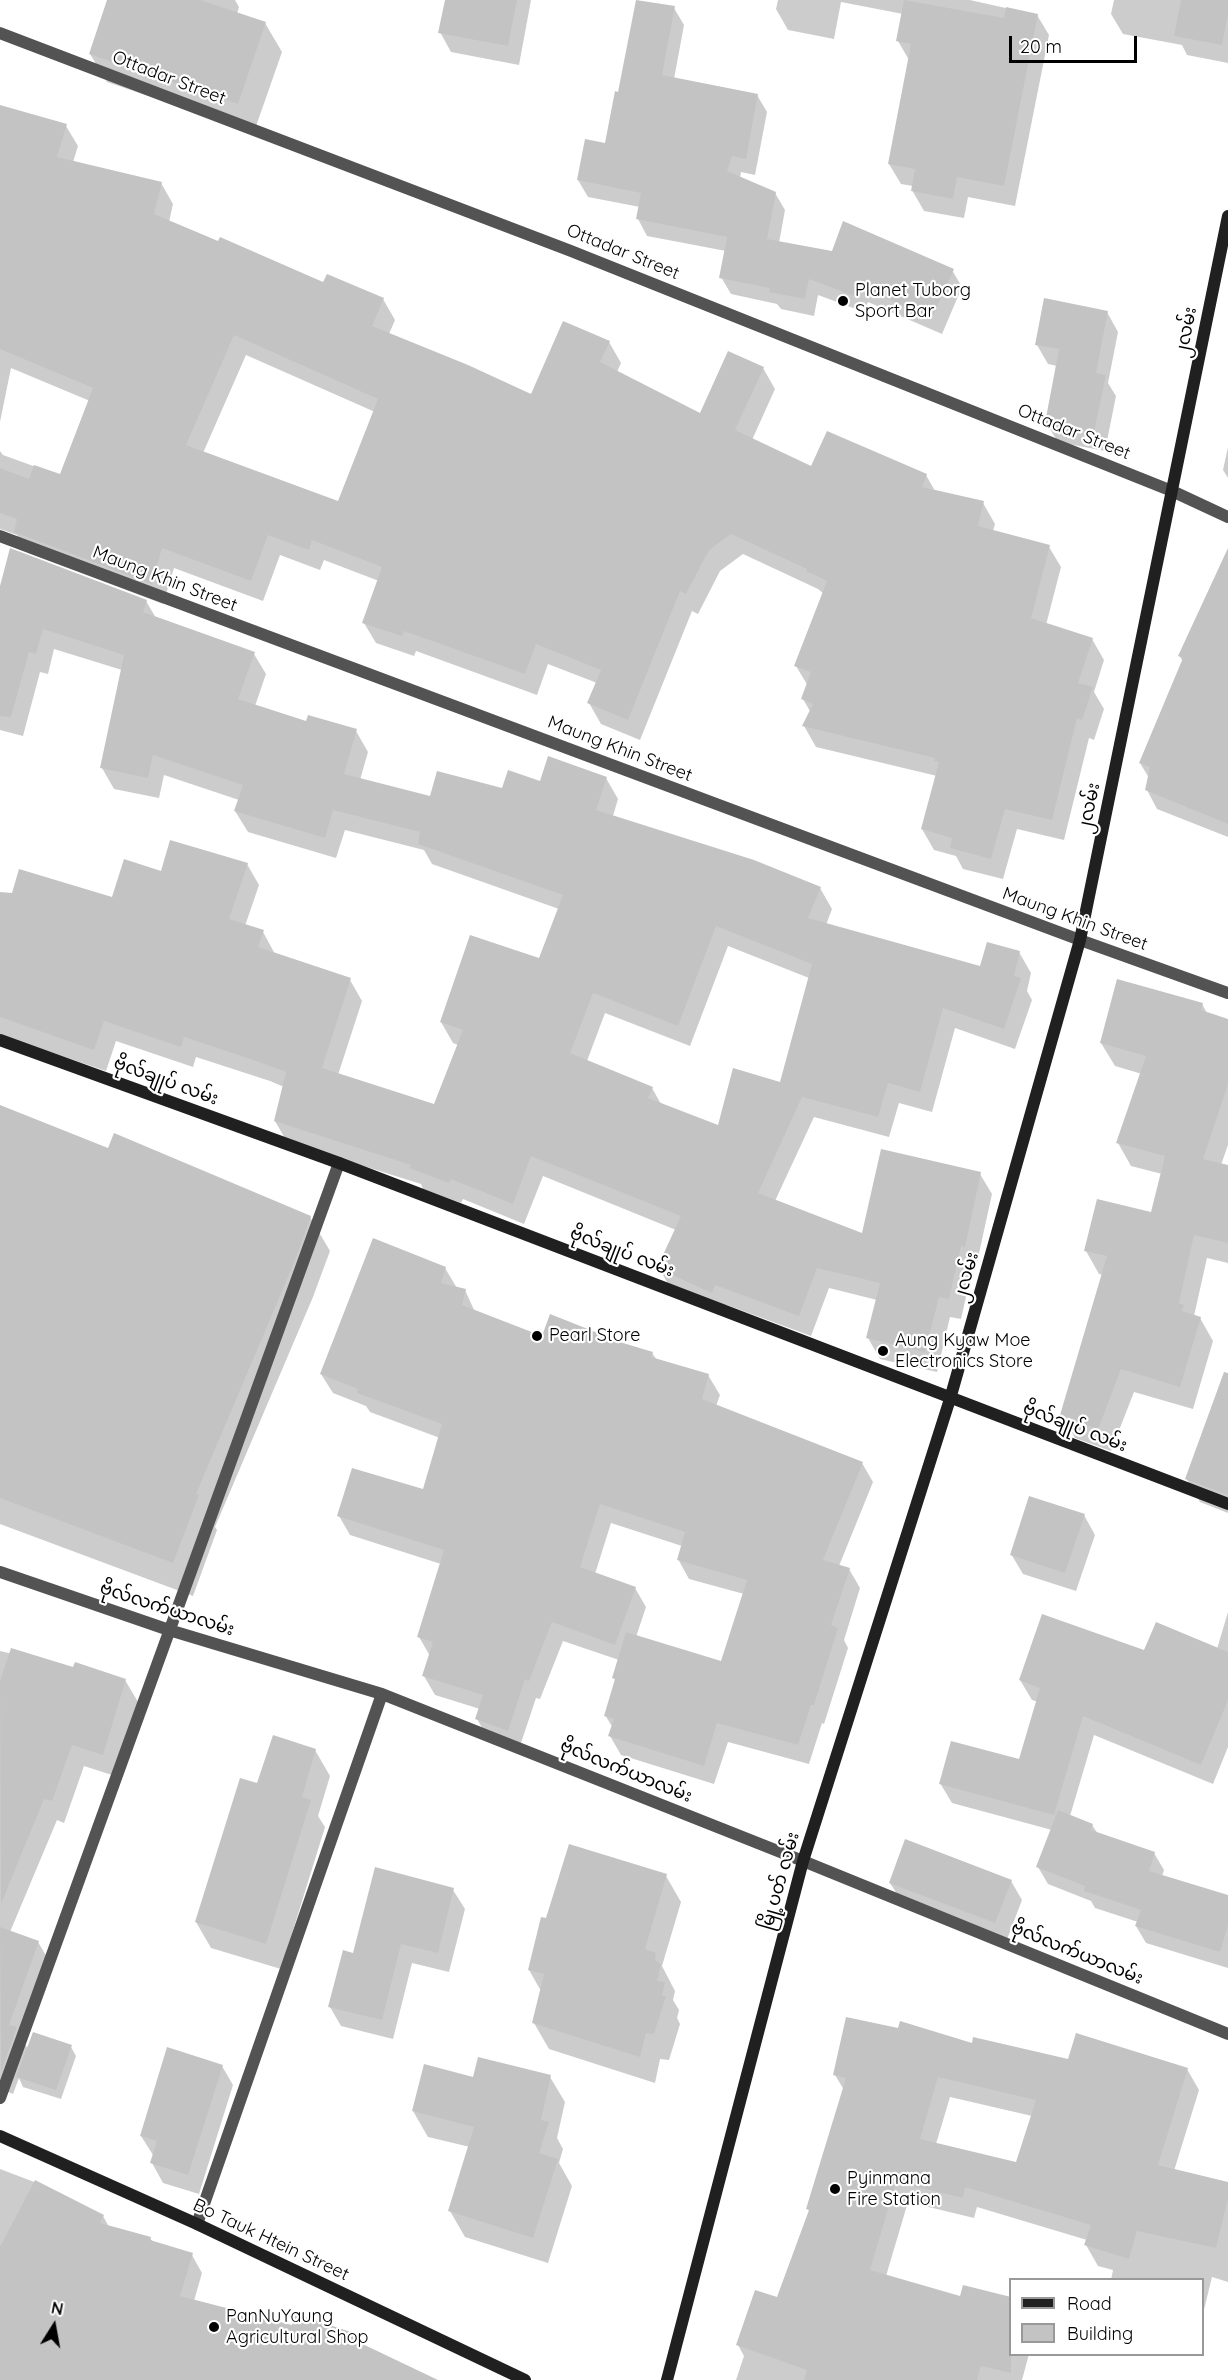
<!DOCTYPE html>
<meta charset="utf-8">
<style>
body{margin:0}
#map{position:relative;width:1228px;height:2380px;overflow:hidden;background:#fff;font-family:Quicksand,sans-serif}
canvas{display:block}
.legend{position:absolute;left:1009px;top:2278px;width:195px;height:78px;box-sizing:border-box;background:#fff;border:2px solid #999;margin:0;padding:8px 10px;list-style:none;font-size:18px;color:#000}
.legend li{display:flex;align-items:center;gap:12px;height:30px}
.legend b{width:30px;border:2px solid #999}
.north{position:absolute;left:24px;top:2296px;width:60px;height:60px;-webkit-text-stroke:4px #fff;paint-order:stroke;rotate:11deg;font-size:16px;font-weight:700;line-height:24px;text-align:center;color:#000}
.north::after{content:'';display:block;margin:auto;width:21px;height:27px;background:#000;clip-path:polygon(50% 0,100% 100%,50% 72%,0 100%)}
.scale{position:absolute;left:1009px;top:36px;width:128px;height:27px;box-sizing:border-box;border:3px solid #000;border-top:0;padding-left:8px;font-size:18px;line-height:21px;white-space:nowrap;color:#000;-webkit-text-stroke:4px #fff;paint-order:stroke}
</style>
<div id="map">
<canvas width="1228" height="2380"></canvas>
<ul class="legend">
<li><b style="height:8px;background:#202020"></b>Road</li>
<li><b style="height:16px;background:#c3c3c3"></b>Building</li>
</ul>
<div class="north">N</div>
<div class="scale">20 m</div>
</div>
<script>
const context = document.querySelector('canvas').getContext('2d');
context.lineJoin = 'round';
function fill(path, color) { context.fillStyle = color; context.fill(path, 'evenodd'); }
const toPath = rows => new Path2D(rows.map(r => 'M' + r).join(''));
function trace(path, color, width, dash) { context.strokeStyle = color; context.lineWidth = width; context.lineCap = dash ? 'butt' : 'round'; context.setLineDash(dash || []); context.stroke(path); }
function write(font, color, halo, rows, align = 'center') {
  context.font = font + ' Quicksand,"Noto Sans Myanmar",sans-serif'; context.lineWidth = 4.5; context.setLineDash([]); context.textBaseline = 'middle'; context.strokeStyle = halo; context.fillStyle = color; for (const [text, x, y, turn = 0] of rows) {
    context.save(); context.translate(x, y); context.rotate((+turn || 0) * Math.PI / 180); context.textAlign = isNaN(turn) ? turn : align; if (halo) context.strokeText(text, 0, 0); context.fillText(text, 0, 0); context.restore();
  }
}
const shadow = toPath([
 [109,0,235,0,239,7,237,14,265,23,282,52,254,132,107,82,90,54],
 [446,0,531,0,519,65,451,52,440,32],
 [778,0,970,0,1037,15,1049,35,1015,206,968,197,964,218,924,211,912,190,913,186,901,184,889,164,909,60,898,41,903,14,841,2,834,39,788,30,776,9],
 [1114,0,1228,0,1228,63,1187,55,1182,45,1123,34,1111,14],
 [674,8,684,25,674,79,757,95,767,112,755,175,741,172,740,178,775,193,785,210,779,243,832,253,952,270,962,287,942,334,868,302,864,312,818,295,814,316,781,309,777,304,731,294,721,277,726,251,647,236,638,219,640,207,588,197,578,180,606,144,619,94],
 [0,107,66,126,78,146,73,162,161,183,173,204,169,222,324,284,383,299,395,320,389,334,532,396,609,342,621,363,617,372,701,415,763,368,775,389,752,440,812,468,926,475,935,491,983,503,995,524,993,531,1049,547,1061,567,1046,625,1092,639,1104,660,1094,692,1104,709,1094,740,1089,738,1064,840,1017,829,1003,879,963,869,956,856,934,850,922,829,937,776,816,747,804,726,811,713,803,699,808,686,796,666,824,594,818,589,743,554,720,571,698,614,692,611,640,740,601,724,589,703,597,683,548,664,537,695,416,651,414,656,376,643,364,623,379,581,324,560,320,570,280,555,263,601,174,568,163,604,28,553,17,535,0,529,0,451,3,455,61,476,90,401,11,368,0,422],
 [246,355,375,412,339,503,203,453],
 [1107,312,1118,332,1108,383,1116,396,1105,451,1058,442,1046,423,1057,366,1048,364,1037,345],
 [1228,447,1228,478,1223,470],
 [0,593,146,601,156,618,254,654,266,674,255,706,307,723,356,731,368,752,360,780,431,798,503,790,541,783,606,778,618,799,613,816,820,888,832,909,826,925,982,968,1019,952,1031,973,1027,991,1032,1000,1015,1049,955,1028,932,1112,899,1103,889,1137,814,1117,775,1201,864,1235,980,1174,992,1194,976,1267,973,1266,961,1319,950,1317,937,1372,880,1359,868,1338,877,1300,829,1288,811,1336,727,1305,723,1313,671,1289,659,1268,676,1230,543,1176,524,1224,463,1199,461,1203,423,1189,421,1184,287,1142,275,1121,284,1087,270,1081,196,1057,193,1067,116,1041,106,1071,0,1035,0,894,113,898,162,873,247,864,259,885,245,926,263,932,275,954,350,980,362,1001,338,1075,435,1106,458,1045,453,1043,441,1022,540,960,559,909,432,864,424,850,345,830,336,858,248,832,235,811,239,800,164,775,159,798,114,789,102,768,122,670,54,649,48,674,40,672,23,736,0,730],
 [728,946,809,978,781,1084,719,1127,661,1104,652,1088,587,1061,605,1013,690,1046],
 [1228,602,1228,837,1157,809,1147,790,1149,778,1140,763,1183,662,1179,655],
 [1202,1004,1207,1013,1228,1020,1228,1145,1221,1165,1228,1166,1228,1263,1207,1258,1194,1316,1200,1318,1213,1341,1193,1409,1134,1392,1111,1451,1075,1438,1061,1414,1103,1275,1099,1274,1086,1251,1152,1214,1162,1174,1131,1166,1118,1143,1142,1074,1115,1066,1101,1043],
 [0,1107,109,1150,310,1217,330,1251,313,1297,215,1527,217,1530,193,1596,0,1524],
 [445,1268,457,1288,465,1290,475,1312,542,1338,623,1344,652,1353,657,1360,708,1375,720,1395,716,1406,862,1463,873,1482,839,1566,849,1569,860,1588,844,1640,848,1648,824,1724,822,1723,809,1764,728,1742,714,1784,621,1755,610,1736,613,1728,605,1715,616,1681,613,1677,619,1660,563,1641,540,1699,536,1698,519,1749,488,1738,477,1719,480,1709,435,1695,424,1676,430,1656,419,1637,441,1564,350,1535,339,1516,424,1491,440,1438,370,1412,366,1406,333,1393,321,1374],
 [611,1523,682,1546,678,1559,689,1579,744,1594,722,1663,636,1637,646,1607,635,1588,595,1574],
 [1228,1388,1228,1513,1200,1502,1186,1478],
 [1084,1515,1095,1535,1076,1591,1023,1574,1011,1554],
 [1228,1612,1228,1747,1213,1784,1094,1735,1070,1816,1092,1825,1098,1834,1154,1853,1164,1870,1162,1876,1228,1896,1228,1968,1146,1943,1136,1926,1138,1922,1095,1908,1091,1901,1048,1884,1038,1867,1052,1830,952,1803,940,1783,1020,1761,1038,1702,1032,1700,1020,1680,1145,1652,1217,1649],
 [0,1651,125,1680,138,1702,115,1776,84,1766,64,1823,57,1820,10,1932,38,1942,51,1964,23,2041,28,2049,71,2047,76,2056,61,2099,23,2087,19,2078,13,2094,6,2091,0,2093],
 [315,1750,330,1776,318,1816,325,1827,281,1969,211,1948,196,1922,258,1785],
 [666,1876,681,1902,662,1966,675,1991,673,2000,679,2010,677,2018,680,2024,669,2060,660,2059,655,2083,549,2049,534,2023,541,1991,529,1970,547,1920],
 [1011,1881,1022,1900,1006,1942,902,1902,890,1883],
 [453,1890,465,1909,449,1972,412,1963,393,2039,341,2026,330,2007,354,1954],
 [973,2045,1069,2061,1187,2069,1199,2090,1174,2171,1228,2183,1228,2282,1212,2277,1202,2318,1202,2280,1111,2280,1113,2270,1098,2266,1086,2245,1087,2240,977,2207,974,2218,908,2202,886,2276,961,2298,1010,2354,1029,2354,1022,2380,736,2380,744,2356,738,2345,777,2299,810,2212,808,2209,844,2090,835,2075],
 [950,2097,1032,2116,1017,2164,936,2144],
 [222,2066,233,2085,199,2194,163,2183,152,2163,153,2155,141,2136],
 [550,2077,565,2102,557,2138,563,2149,559,2163,572,2186,548,2263,465,2237,450,2211,470,2147,428,2137,413,2111,474,2079],
 [0,2169,37,2183,103,2216,109,2227,150,2238,153,2242,192,2255,202,2273,194,2301,293,2327,353,2334,358,2344,434,2380,0,2380]
]);
const building = toPath([
 [107,0,200,0,266,22,238,104,89,54],
 [445,0,517,0,508,46,438,33],
 [636,0,675,6,662,75,758,94,746,159,732,156,727,171,776,192,767,239,832,251,843,221,954,269,932,318,858,286,854,296,809,279,805,299,769,292,770,288,719,278,727,237,636,219,641,193,577,180,585,139,605,143,615,91,618,92],
 [904,0,1004,18,1006,7,1038,14,1004,186,957,177,953,199,911,191,915,169,888,164,911,44,896,41],
 [1181,0,1228,0,1228,15,1222,45,1174,36],
 [0,105,67,124,57,157,162,182,154,214,218,241,220,237,323,282,327,274,384,298,372,326,468,365,531,394,563,321,610,341,600,362,700,413,728,351,764,367,735,430,811,466,827,431,927,474,922,487,984,501,978,526,1050,545,1031,618,1093,638,1078,683,1093,687,1082,720,1077,718,1052,820,1005,809,991,859,950,848,952,838,921,829,939,762,934,761,935,758,802,726,813,704,801,699,811,672,794,666,827,581,806,571,807,569,731,534,709,550,686,594,680,591,628,720,587,703,601,670,536,644,525,674,404,631,402,636,362,623,382,567,312,540,309,550,268,535,251,581,162,548,152,584,14,532,17,519,0,513,0,468,29,479,34,465,60,474,93,388,0,349],
 [234,335,378,399,338,501,186,445],
 [1044,298,1108,311,1096,373,1106,375,1094,432,1045,423,1059,349,1035,345],
 [10,548,147,600,143,612,255,652,238,699,306,721,308,715,357,729,344,774,430,796,437,771,502,788,508,770,540,781,548,756,607,777,596,810,754,860,821,887,808,918,980,966,987,942,1020,951,1014,976,1021,978,1004,1029,943,1008,920,1092,888,1083,878,1117,802,1097,758,1193,862,1233,881,1149,981,1172,965,1247,961,1246,949,1299,939,1297,925,1352,866,1338,880,1283,817,1268,799,1316,715,1285,712,1293,657,1268,681,1216,531,1156,513,1204,451,1179,449,1183,409,1168,411,1165,274,1121,286,1072,256,1061,184,1037,181,1047,104,1021,94,1050,0,1017,0,892,12,893,19,869,112,897,124,859,161,871,170,840,248,863,229,919,264,930,258,947,351,978,322,1068,434,1104,463,1030,440,1022,470,935,539,958,563,895,418,844,420,832,333,810,325,838,234,811,243,785,153,755,148,778,100,768,124,655,43,629,36,654,29,652,11,717,0,716,0,586],
 [716,926,812,964,780,1082,733,1068,718,1125,648,1098,653,1087,570,1053,593,993,678,1026],
 [1228,548,1228,824,1145,790,1150,767,1139,763,1183,658,1178,656],
 [1117,979,1203,1003,1201,1010,1228,1019,1228,1084,1203,1159,1228,1165,1228,1243,1194,1235,1179,1303,1184,1305,1182,1311,1201,1317,1180,1387,1121,1369,1098,1429,1060,1415,1107,1256,1084,1251,1097,1199,1151,1212,1165,1156,1116,1143,1146,1056,1100,1043],
 [0,1105,108,1148,114,1133,311,1216,294,1263,196,1494,199,1495,173,1563,0,1498],
 [373,1238,446,1267,441,1283,466,1289,462,1305,542,1336,550,1314,623,1343,653,1352,651,1357,709,1374,702,1399,863,1462,823,1560,850,1568,831,1625,838,1628,814,1705,811,1705,798,1745,717,1723,704,1766,608,1736,614,1719,604,1716,615,1679,612,1678,626,1632,721,1661,747,1580,677,1560,685,1532,600,1504,580,1567,636,1587,615,1645,552,1622,529,1681,525,1679,508,1731,475,1719,483,1695,422,1676,433,1642,417,1637,444,1550,337,1516,352,1468,423,1489,442,1424,357,1393,358,1389,320,1374],
 [1224,1372,1228,1373,1228,1495,1185,1479],
 [1029,1496,1085,1514,1065,1573,1010,1555],
 [1042,1614,1144,1650,1156,1622,1228,1652,1228,1700,1201,1765,1083,1716,1054,1815,939,1784,951,1741,1019,1759,1040,1688,1019,1680],
 [11,1648,73,1667,75,1662,126,1679,103,1755,72,1745,52,1801,44,1799,1,1904,0,1681],
 [273,1735,316,1749,302,1797,311,1800,266,1944,195,1922,240,1778,257,1783],
 [1058,1810,1093,1824,1091,1830,1155,1852,1149,1871,1228,1895,1228,1925,1220,1952,1135,1926,1141,1910,1084,1891,1085,1886,1036,1867],
 [905,1839,1012,1880,995,1923,889,1883],
 [569,1844,667,1874,645,1949,656,1953,655,1960,661,1964,657,1981,665,1982,662,1996,666,1996,654,2034,646,2033,640,2057,532,2023,544,1974,528,1970,541,1917,546,1918],
 [375,1867,454,1888,438,1953,401,1944,382,2020,328,2007,343,1950,353,1953],
 [0,1927,39,1941,9,2025,17,2027,1,2072],
 [846,2017,898,2028,900,2021,972,2043,973,2037,1068,2059,1076,2033,1188,2068,1158,2165,1228,2182,1228,2198,1216,2248,1137,2231,1129,2259,1084,2245,1091,2225,965,2187,963,2198,896,2182,870,2270,960,2296,963,2285,1011,2297,1011,2373,981,2366,977,2380,804,2380,807,2370,736,2345,755,2290,777,2297,809,2210,806,2209,846,2078,833,2075],
 [938,2077,1036,2100,1016,2162,920,2139],
 [33,2032,72,2045,56,2090,16,2077],
 [167,2047,223,2065,188,2175,150,2163,157,2141,140,2136],
 [478,2057,551,2075,541,2120,549,2122,539,2153,558,2159,533,2238,448,2211,474,2127,412,2111,424,2064,473,2077],
 [35,2180,104,2215,100,2223,151,2237,150,2240,193,2253,180,2296,292,2325,296,2314,354,2333,352,2339,438,2380,0,2380,0,2247]
]);
const street = toPath([
 [0,33,571,251,1172,491,1228,517],
 [0,536,1080,940,1228,993],
 [0,1572,169,1630,382,1694,803,1861,1228,2034],
 [0,2098,339,1163],
 [197,2224,382,1694]
]);
const secondary = toPath([
 [0,1040,339,1163,1228,1504],
 [0,2136,197,2224,525,2380],
 [667,2380,803,1861,950,1399,1080,940,1228,216]
]);
const markers = [
 [843,301,6,"#000"],
 [537,1336,6,"#000"],
 [883,1351,6,"#000"],
 [835,2189,6,"#000"],
 [214,2327,6,"#000"]
];
const streetNames = [
 ["Ottadar Street",169,78,21],
 ["Ottadar Street",623,252,22],
 ["၂လမ်း",1186,332,-79],
 ["Ottadar Street",1074,432,22],
 ["Maung Khin Street",165,579,21],
 ["Maung Khin Street",620,749,21],
 ["၂လမ်း",1089,808,-78],
 ["Maung Khin Street",1075,919,20],
 ["ဗိုလ်ချုပ် လမ်း",166,1081,20],
 ["ဗိုလ်ချုပ် လမ်း",622,1252,21],
 ["၂လမ်း",966,1277,-74],
 ["ဗိုလ်ချုပ် လမ်း",1075,1427,21],
 ["ဗိုလ်လက်ယာလမ်း",167,1609,18],
 ["ဗိုလ်လက်ယာလမ်း",626,1771,22],
 ["မြို့ပတ် လမ်း",780,1881,-74],
 ["ဗိုလ်လက်ယာလမ်း",1077,1953,22],
 ["Bo Tauk Htein Street",271,2240,25]
];
const poiNames = [
 ["Planet Tuborg",855,291],
 ["Sport Bar",855,312],
 ["Pearl Store",549,1336],
 ["Aung Kyaw Moe",895,1341],
 ["Electronics Store",895,1362],
 ["Pyinmana",847,2179],
 ["Fire Station",847,2200],
 ["PanNuYaung",226,2317],
 ["Agricultural Shop",226,2338]
];
fill(shadow, '#0003');
fill(building, '#c3c3c3');
trace(street, '#535353', 12);
trace(secondary, '#202020', 12);
for (const [x, y, r, color] of markers) { const dot = new Path2D(); dot.arc(x, y, r, 0, 2 * Math.PI); context.fillStyle = color; context.fill(dot); trace(dot, '#fff', 2); }
write('18px', '#000', '#fff', streetNames);
write('18px', '#000', '#fff', poiNames, 'left');
</script>
